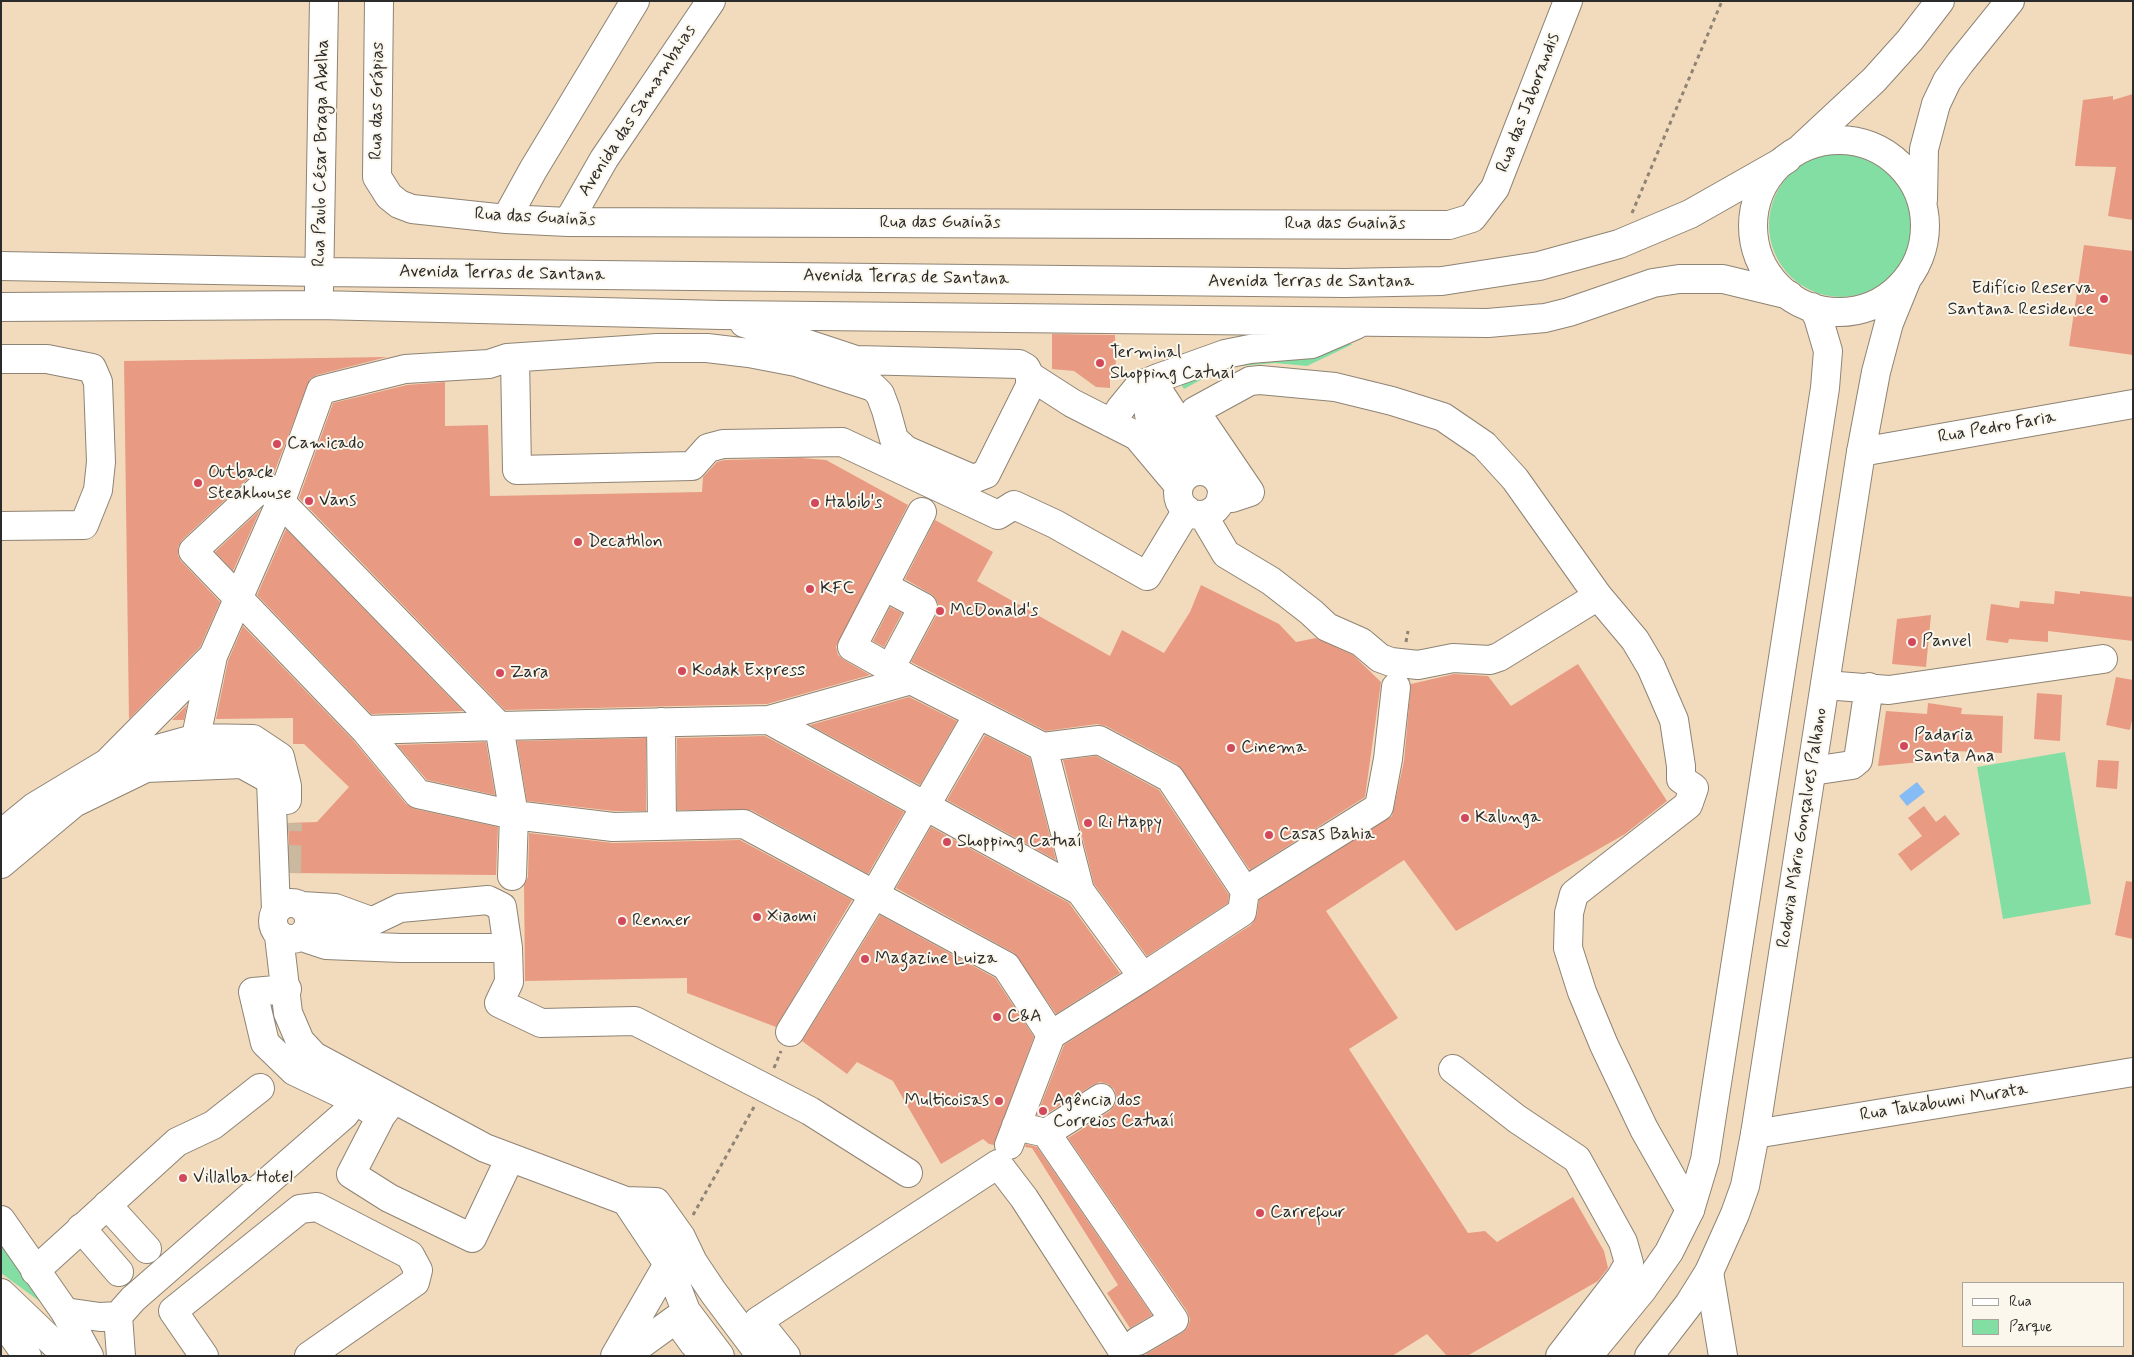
<!DOCTYPE html>
<meta charset="utf-8">
<style>
body{margin:0}
#map{position:relative;width:2134px;height:1357px;overflow:hidden;background:#f2dbbc;font-family:Mynerve,sans-serif}
canvas{display:block}
.frame{position:absolute;inset:0;border:2px solid #2b2b2b;pointer-events:none}
.legend{position:absolute;left:1962px;top:1282px;width:162px;height:65px;box-sizing:border-box;background:#fbf7ec;border:1px solid #a8a59f;margin:0;padding:6px 9px;list-style:none;font-size:15px;color:#2b2b2b}
.legend li{display:flex;align-items:center;gap:10px;height:25px}
.legend b{width:25px;border:1px solid #a8a59f}
</style>
<div id="map">
<canvas width="2134" height="1357"></canvas>
<div class="frame"></div>
<ul class="legend">
<li><b style="height:6px;background:#fff"></b>Rua</li>
<li><b style="height:14px;background:#83dea4"></b>Parque</li>
</ul>
</div>
<script>
const context = document.querySelector('canvas').getContext('2d');
context.lineJoin = 'round';
function fill(path, color) { context.fillStyle = color; context.fill(path, 'evenodd'); }
const toPath = rows => new Path2D(rows.map(r => 'M' + r).join(''));
function trace(path, color, width, dash) { context.strokeStyle = color; context.lineWidth = width; context.lineCap = dash ? 'butt' : 'round'; context.setLineDash(dash || []); context.stroke(path); }
function write(font, color, halo, rows, align = 'center') {
  context.font = font + ' Mynerve,sans-serif'; context.lineWidth = 4; context.setLineDash([]); context.textBaseline = 'middle'; context.strokeStyle = halo; context.fillStyle = color; for (const [text, x, y, turn = 0] of rows) {
    context.save(); context.translate(x, y); context.rotate((+turn || 0) * Math.PI / 180); context.textAlign = isNaN(turn) ? turn : align; if (halo) context.strokeText(text, 0, 0); context.fillText(text, 0, 0); context.restore();
  }
}
const green = toPath([
 '1769 225a72 72 0 1 1 144 0a72 72 0 1 1-144 0Z',
 [1332,344,1353,344,1307,366,1275,363,1239,366,1213,373,1184,389,1179,381,1188,375],
 [2065,752,2091,904,2003,919,1977,767],
 [1,1236,42,1303,1,1273]
]);
const water = toPath([
 [1917,782,1925,792,1907,806,1899,796]
]);
const building = toPath([
 [2133,94,2133,220,2108,216,2116,167,2075,166,2083,100,2113,96,2113,100],
 [2084,245,2133,251,2133,355,2069,346],
 [1052,334,1115,335,1116,374,1110,374,1110,388,1096,387,1074,371,1052,369],
 [387,357,317,375,310,379,274,473,261,470,253,474,182,540,178,547,178,555,181,561,220,602,200,647,129,719,124,361],
 [445,382,445,426,488,425,490,496,702,492,703,477,717,462,725,460,801,458,826,460,908,505,836,647,838,655,844,660,870,675,767,704,505,710,299,498,333,403,407,385],
 [260,510,233,571,215,552],
 [935,520,993,552,977,581,1110,656,1122,630,1164,653,1190,612,1201,585,1279,624,1296,642,1316,638,1353,655,1381,682,1365,797,1250,870,1177,764,1106,726,1097,724,1046,731,911,662,937,614,939,606,936,599,931,594,905,579],
 [286,529,463,711,371,714,257,595],
 [2055,591,2080,594,2080,591,2133,597,2133,641,2048,631,2048,642,2009,639,2008,643,1986,640,1991,604,2019,608,2020,601,2054,604],
 [890,607,902,613,884,647,873,641],
 [1931,615,1926,667,1892,664,1897,619],
 [243,626,353,740,406,804,415,809,498,827,496,875,290,873,288,823,317,822,349,787,304,744,293,744,293,718,216,719,228,661],
 [1578,664,1667,801,1625,834,1456,931,1404,860,1326,911,1398,1018,1349,1049,1468,1233,1485,1231,1497,1242,1573,1197,1604,1251,1608,1268,1598,1281,1467,1356,1447,1356,1427,1334,1392,1356,1147,1356,1146,1354,1182,1333,1188,1327,1190,1319,1187,1311,1068,1138,1110,1111,1115,1105,1117,1098,1114,1089,1108,1084,1100,1082,1093,1085,1043,1116,1037,1115,1064,1045,1251,925,1257,915,1259,900,1392,816,1404,761,1411,684,1454,674,1488,676,1511,706],
 [2116,677,2133,680,2133,715,2130,730,2106,725],
 [2037,693,2062,695,2060,741,2034,739],
 [909,697,957,721,920,785,810,725],
 [1928,703,1962,708,1961,714,2003,716,2002,753,1954,751,1953,759,1878,766,1886,711,1927,714],
 [187,705,184,720,172,720],
 [985,735,1030,758,1056,860,947,800],
 [765,736,904,812,868,874,751,810,677,810,677,738],
 [646,738,646,811,614,811,527,801,517,741],
 [486,742,495,795,427,780,397,745],
 [1096,756,1159,790,1229,895,1228,903,1147,956,1094,884,1063,760],
 [2098,760,2119,761,2117,789,2096,787],
 [1924,806,1936,822,1945,815,1960,834,1911,871,1898,854,1922,836,1908,818],
 [931,827,1069,903,1120,973,1056,1014,1014,953,896,888],
 [529,833,613,843,740,840,852,900,776,1027,687,993,687,978,525,981,524,885,528,877],
 [2126,881,2133,882,2133,939,2115,935],
 [880,915,995,978,1034,1037,994,1145,989,1144,983,1139,941,1164,893,1081,857,1062,847,1074,802,1041],
 [1026,1144,1037,1147,1152,1315,1130,1328,1107,1293,1118,1285,1032,1148,1025,1147]
]);
const minorTunnel = toPath([
 [287,873,288,823]
]);
const path = toPath([
 [1632,213,1722,1],
 [1406,642,1408,631],
 [774,1068,781,1051],
 [693,1215,754,1107]
]);
const minor = toPath([
 [379,1,377,177,389,196,399,204,412,209,506,219,568,222,1449,225,1472,218,1495,188,1568,1],
 [506,219,533,170,635,1],
 [568,222,604,159,711,1],
 [1,266,320,272,1345,283,1442,281,1539,266,1619,244,1690,214,1787,159],
 [319,290,324,1],
 [1,307,319,305,721,315,1488,323,1545,318,1569,312,1653,283,1679,279,1723,279,1789,295],
 [515,358,517,470,692,466,708,448,723,444,842,442,998,515,1014,505,1055,524,1147,576,1187,510],
 [1,359,47,359,92,368,98,382,101,462,98,490,84,525,1,526],
 [1030,376,1072,403,1137,436,1179,486],
 [1158,378,1156,387,1213,475],
 [1156,387,1149,400,1149,415,1157,433,1174,455],
 [1111,423,1121,408,1139,386,1158,378,1225,354,1250,349,1312,344,1356,325],
 [1861,452,2133,404],
 '1178 493a22 22 0 1 1 44 0a22 22 0 1 1-44 0Z',
 [1203,515,1226,554,1271,581,1311,612,1327,627,1361,642,1380,658,1391,662,1418,665,1453,658,1490,660,1499,657,1598,596,1515,479,1484,445,1443,417,1392,401,1335,387,1260,380,1250,381,1195,411,1250,492,1232,498,1221,498],
 [884,586,923,607,891,667],
 [1598,596,1635,640,1651,667,1674,720,1681,766,1681,779,1694,788,1688,805,1574,894,1569,913,1568,948,1582,992,1604,1045,1644,1129,1690,1210],
 [911,680,852,647,922,512],
 [1825,685,1889,690,2103,659],
 [769,720,1080,891,1143,977,1051,1035,1006,966,744,824,613,827,514,815,418,794,365,730,193,551,264,485,499,726,769,720,911,680,1043,747,1080,891],
 [661,722,662,826],
 [365,730,499,726,514,815,512,876],
 [1043,747,1099,740,1170,778,1245,891],
 [110,760,213,656],
 [190,765,213,656,281,501,321,390,405,369,489,364,507,358,657,348,707,348,749,353,796,362,873,387,880,394,886,410,894,439,906,450,973,479,986,474,1030,386,1030,376,1026,368,1019,364,856,360,744,323],
 [1812,771,1852,765,1858,760,1869,687],
 [1,834,34,807,107,763,197,738,253,739,280,757,287,786,287,800],
 [1,864,74,803,146,768,242,764,271,780,276,910],
 '273 921a18 18 0 1 1 36 0a18 18 0 1 1-36 0Z',
 [302,906,335,908,368,920],
 [306,932,373,921,400,908,488,900,502,907,508,948,509,982,499,1003,541,1023,635,1021,810,1111,908,1173],
 [279,936,288,1013,300,1041,314,1056,485,1148,626,1201,656,1202,681,1237,693,1262,713,1292,761,1356],
 [308,939,326,945,401,948,508,948],
 [1143,977,1242,912,1245,891,1379,807,1388,759,1396,687],
 [287,989,253,992,265,1043,294,1071,355,1100,369,1109],
 [790,1032,874,895,978,715],
 [1453,1069,1517,1119,1577,1159,1623,1242,1629,1263,1621,1277,1560,1356],
 [393,1100,381,1116,351,1174,389,1198,472,1238,510,1158],
 [1016,1126,1046,1133,1174,1320,1138,1341],
 [1046,1133,1101,1098],
 [1755,1134,2133,1072],
 [1009,1145,1051,1035],
 [626,1201,668,1264,686,1311,720,1356],
 [107,1205,147,1249],
 [1,1220,65,1312,89,1356],
 [81,1228,119,1272],
 [35,1271,177,1142,213,1125,260,1088],
 [1709,1272,1723,1356],
 [65,1312,100,1317,118,1316,133,1299,344,1115,367,1085],
 [118,1316,121,1356],
 [204,1356,173,1311,300,1209,317,1207,410,1255,418,1270,415,1282,309,1356],
 [615,1356,668,1264],
 [625,1356,676,1319,694,1344],
 [786,1356,758,1321,998,1164,1024,1198,1126,1356]
]);
const major = toPath([
 '1753 226a86 86 0 1 1 172 0a86 86 0 1 1-172 0Z',
 [1802,147,1874,80,1910,40,1940,1],
 [1923,200,1924,149,1936,104,1947,81,1960,63,2010,1],
 [1588,1356,1643,1289,1669,1252,1690,1210,1705,1160,1825,388,1828,351,1818,317,1812,307],
 [1649,1356,1689,1304,1709,1272,1735,1214,1745,1186,1755,1134,1861,452,1876,372,1889,323,1907,279]
]);
const highway = toPath([
 [1,1293,67,1356],
 [1,1319,27,1356]
]);
const markers = [
 [2104,299,5,"#d1495b"],
 [1100,363,5,"#d1495b"],
 [277,444,5,"#d1495b"],
 [198,483,5,"#d1495b"],
 [309,501,5,"#d1495b"],
 [815,503,5,"#d1495b"],
 [578,542,5,"#d1495b"],
 [810,589,5,"#d1495b"],
 [940,611,5,"#d1495b"],
 [1912,642,5,"#d1495b"],
 [682,671,5,"#d1495b"],
 [500,673,5,"#d1495b"],
 [1904,746,5,"#d1495b"],
 [1231,748,5,"#d1495b"],
 [1465,818,5,"#d1495b"],
 [1088,823,5,"#d1495b"],
 [1269,835,5,"#d1495b"],
 [947,842,5,"#d1495b"],
 [757,917,5,"#d1495b"],
 [622,921,5,"#d1495b"],
 [865,959,5,"#d1495b"],
 [997,1017,5,"#d1495b"],
 [999,1101,5,"#d1495b"],
 [1043,1111,5,"#d1495b"],
 [183,1178,5,"#d1495b"],
 [1260,1213,5,"#d1495b"]
];
const streetNames = [
 ["Rua das Grápias",378,101,-89],
 ["Rua das Jaborandis",1529,103,-69],
 ["Avenida das Samambaias",638,111,-57],
 ["Rua Paulo César Braga Abelha",322,153,-89],
 ["Rua das Guainãs",535,218,3],
 ["Rua das Guainãs",940,223],
 ["Rua das Guainãs",1345,224],
 ["Avenida Terras de Santana",502,274,1],
 ["Avenida Terras de Santana",906,278,1],
 ["Avenida Terras de Santana",1311,282],
 ["Rua Pedro Faria",1997,428,-10],
 ["Rodovia Mário Gonçalves Palhano",1803,828,-81],
 ["Rua Takabumi Murata",1944,1103,-9]
];
const poiNames = [
 ["Edifício Reserva",2094,289,"right"],
 ["Santana Residence",2094,310,"right"],
 ["Terminal",1110,353],
 ["Shopping Catuaí",1110,374],
 ["Camicado",287,444],
 ["Outback",208,473],
 ["Steakhouse",208,494],
 ["Vans",319,501],
 ["Habib's",825,503],
 ["Decathlon",588,542],
 ["KFC",820,589],
 ["McDonald's",950,611],
 ["Panvel",1922,642],
 ["Kodak Express",692,671],
 ["Zara",510,673],
 ["Padaria",1914,736],
 ["Santa Ana",1914,757],
 ["Cinema",1241,748],
 ["Kalunga",1475,818],
 ["Ri Happy",1098,823],
 ["Casas Bahia",1279,835],
 ["Shopping Catuaí",957,842],
 ["Xiaomi",767,917],
 ["Renner",632,921],
 ["Magazine Luiza",875,959],
 ["C&A",1007,1017],
 ["Multicoisas",989,1101,"right"],
 ["Agência dos",1053,1101],
 ["Correios Catuaí",1053,1122],
 ["Villalba Hotel",193,1178],
 ["Carrefour",1270,1213]
];
fill(green, '#83dea4');
fill(water, '#86bcf5');
fill(building, '#e89a82');
trace(minorTunnel, '#cab89f', 28, [28, 14]);
trace(minor, '#8e8374', 30);
trace(major, '#8e8374', 30);
trace(highway, '#8e8374', 30);
trace(path, '#8e8374', 3, [4, 4]);
trace(minor, '#fff', 28);
trace(major, '#fff', 28);
trace(highway, '#fff', 28);
for (const [x, y, r, color] of markers) { const dot = new Path2D(); dot.arc(x, y, r, 0, 2 * Math.PI); context.fillStyle = color; context.fill(dot); trace(dot, '#fbf7ec', 2); }
write('18px', '#2b2b2b', '#fbf7ec', streetNames);
write('18px', '#2b2b2b', '#fbf7ec', poiNames, 'left');
</script>
